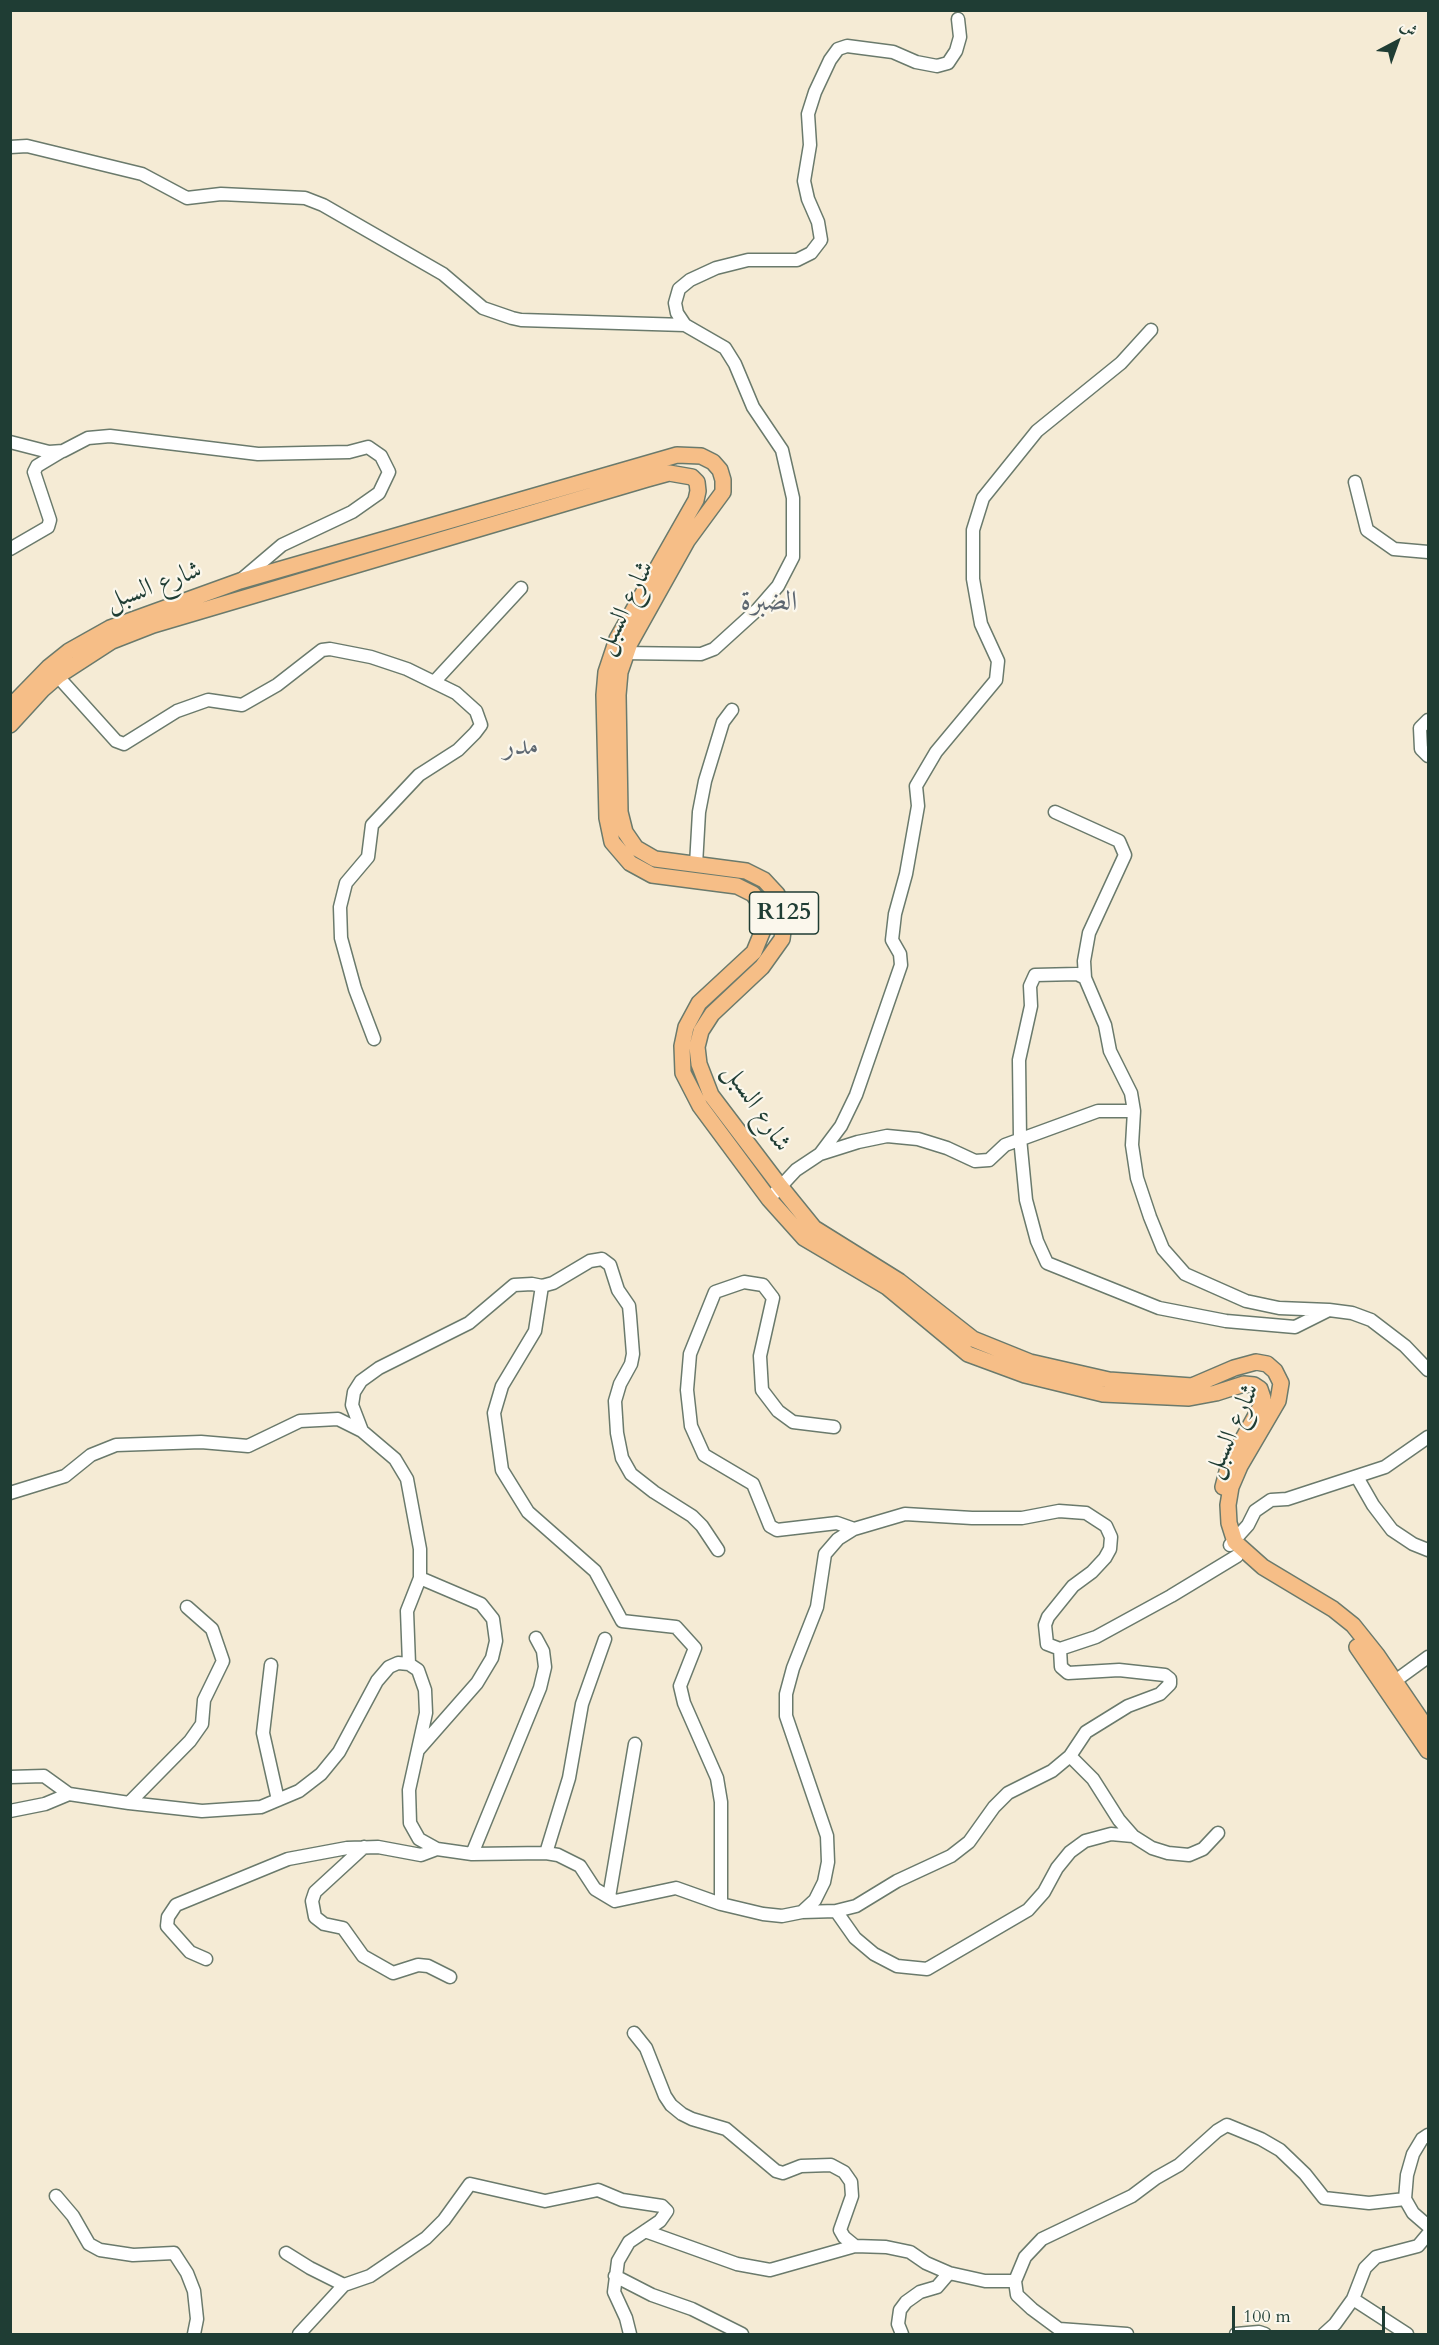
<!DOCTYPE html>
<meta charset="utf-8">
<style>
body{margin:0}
#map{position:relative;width:1439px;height:2345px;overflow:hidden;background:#f5ebd5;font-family:Cardo,Amiri,serif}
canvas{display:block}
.frame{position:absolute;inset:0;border:12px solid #1f3d34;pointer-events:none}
.north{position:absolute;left:1367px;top:12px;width:60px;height:60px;-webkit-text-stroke:4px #fbf7ec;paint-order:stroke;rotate:41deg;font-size:16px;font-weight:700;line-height:24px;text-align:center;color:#1f3d34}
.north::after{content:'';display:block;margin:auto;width:21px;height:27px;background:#1f3d34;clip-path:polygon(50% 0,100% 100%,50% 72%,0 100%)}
.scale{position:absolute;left:1232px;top:2306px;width:153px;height:27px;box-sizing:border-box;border:3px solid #1f3d34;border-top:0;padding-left:8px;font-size:18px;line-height:21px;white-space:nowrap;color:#1f3d34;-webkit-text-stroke:4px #fbf7ec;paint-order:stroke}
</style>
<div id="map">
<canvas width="1439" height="2345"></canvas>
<div class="frame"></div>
<div class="north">ش</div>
<div class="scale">100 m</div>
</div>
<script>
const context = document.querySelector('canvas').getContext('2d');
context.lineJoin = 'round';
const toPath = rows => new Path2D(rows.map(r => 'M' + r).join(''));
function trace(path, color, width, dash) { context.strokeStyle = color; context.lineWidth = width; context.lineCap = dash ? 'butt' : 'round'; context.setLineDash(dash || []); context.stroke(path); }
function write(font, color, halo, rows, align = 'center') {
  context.font = font + ' Cardo,Amiri,serif'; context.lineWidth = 4.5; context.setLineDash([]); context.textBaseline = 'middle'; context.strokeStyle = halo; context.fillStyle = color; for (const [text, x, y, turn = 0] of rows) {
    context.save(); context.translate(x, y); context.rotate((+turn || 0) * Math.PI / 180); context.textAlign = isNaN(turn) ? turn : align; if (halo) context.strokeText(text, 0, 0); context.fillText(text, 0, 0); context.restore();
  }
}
const minor = toPath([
 [10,147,27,146,142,174,187,198,221,194,305,198,323,205,443,274,483,308,512,318,521,320,685,325],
 [10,442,49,452,63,451,88,438,110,436,258,454,349,452,368,447,381,456,389,472,379,493,352,512,282,545,242,579],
 [1355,482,1367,530,1394,549,1428,552],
 [10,549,48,527,50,520,34,472,37,466,62,451],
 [620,653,701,654,714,649,758,609,778,586,793,557,793,498,782,450,753,407,735,364,725,348,685,325,677,313,675,303,679,289,690,280,716,268,748,260,797,260,811,253,821,240,818,222,808,199,804,181,810,145,808,114,815,92,830,60,838,49,847,46,893,52,916,62,937,66,948,63,956,51,960,37,958,19],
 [52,670,116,741,124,744,177,711,208,700,242,705,277,685,322,650,330,649,371,657,407,669,456,693,476,711,481,725,475,733,458,750,419,775,372,825,368,857,346,883,340,907,341,938,355,989,374,1039],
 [435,681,521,588],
 [1428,720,1420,728,1421,749,1428,756],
 [1055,812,1119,841,1125,855,1089,933,1084,961,1085,978],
 [696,865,699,812,705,781,723,722,732,710],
 [820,1154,841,1126,856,1095,901,965,900,954,892,940,895,914,906,874,918,806,916,786,936,752,996,680,998,661,981,624,973,579,973,530,983,498,1037,431,1121,363,1151,330],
 [769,1199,796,1170,820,1154,858,1142,887,1136,918,1139,947,1148,975,1161,989,1160,1005,1145,1098,1111,1134,1111],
 [542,1286,535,1331,502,1386,494,1413,502,1470,528,1512,595,1571,622,1621,676,1627,695,1648,680,1686,684,1703,717,1778,721,1802,721,1904],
 [1329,1310,1295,1327,1226,1321,1159,1308,1047,1263,1037,1241,1026,1200,1020,1138,1019,1060,1031,1006,1030,986,1035,975,1077,974,1085,978,1105,1025,1110,1051,1131,1093,1134,1111,1132,1145,1137,1178,1150,1217,1163,1249,1185,1274,1246,1301,1279,1308,1329,1310,1352,1313,1371,1320,1405,1346,1428,1370],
 [834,1427,793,1422,778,1411,762,1390,760,1356,773,1298,763,1285,744,1282,715,1292,690,1354,687,1390,691,1426,704,1455,753,1484,770,1526,777,1530,837,1523,854,1529],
 [362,1431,352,1405,354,1392,361,1381,379,1368,469,1323,514,1285,532,1284,542,1286,553,1283,590,1261,602,1259,610,1265,618,1290,629,1306,630,1316,633,1354,631,1364,620,1384,615,1401,617,1433,622,1458,631,1474,654,1492,692,1516,702,1526,718,1550],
 [1357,1477,1373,1505,1392,1530,1413,1544,1428,1550],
 [10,1493,65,1476,91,1455,116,1445,201,1442,248,1446,300,1421,338,1419,362,1431,395,1459,407,1479,420,1549,420,1578,407,1611,409,1664],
 [1230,1545,1248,1525,1255,1511,1271,1500,1287,1499,1385,1467,1428,1437],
 [271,1665,263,1733,278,1800],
 [1395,1681,1428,1657],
 [419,1749,477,1683,492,1658,496,1641,493,1619,481,1604,420,1578],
 [1070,1756,1093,1779,1119,1820,1133,1836,1152,1848,1168,1853,1189,1855,1203,1849,1218,1833],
 [10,1777,44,1776,69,1794,129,1803,202,1811,261,1807,299,1791,321,1774,339,1752,377,1681,389,1667,398,1663,409,1664,418,1670,425,1690,426,1713,409,1790,410,1823,419,1839,437,1849,472,1854,546,1853,558,1855,580,1866,595,1889,615,1901,676,1888,721,1904,763,1914,782,1916,802,1912,836,1911,856,1906,897,1881,951,1856,969,1842,994,1807,1008,1793,1052,1771,1070,1756,1086,1732,1128,1706,1160,1694,1170,1684,1170,1679,1165,1675,1119,1670,1068,1673,1061,1667,1060,1649],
 [129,1803,190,1741,202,1724,204,1700,223,1661,212,1629,187,1607],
 [10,1811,45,1804,69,1794],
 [364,1847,315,1892,312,1901,315,1917,324,1924,343,1928,363,1956,393,1973,418,1965,428,1966,450,1977],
 [546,1853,569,1778,582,1704,605,1639],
 [472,1854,540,1688,545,1667,543,1651,536,1638],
 [609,1897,635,1744],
 [836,1911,855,1938,874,1954,897,1966,927,1969,1028,1910,1044,1892,1057,1868,1070,1852,1085,1841,1111,1834,1133,1836],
 [802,1912,815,1900,824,1882,828,1862,827,1836,786,1716,786,1694,793,1668,817,1607,825,1554,838,1539,854,1529,905,1514,972,1518,1022,1518,1059,1511,1086,1513,1106,1526,1111,1537,1110,1549,1105,1558,1092,1572,1073,1586,1048,1617,1045,1625,1047,1644,1060,1649,1096,1637,1171,1596,1237,1556],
 [206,1959,190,1952,167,1926,168,1917,176,1905,288,1859,347,1848,378,1847,421,1855,437,1849],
 [634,2033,646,2048,665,2096,671,2105,682,2114,692,2119,726,2129,776,2171,783,2173,801,2166,831,2165,844,2172,851,2182,852,2196,840,2230,844,2237,855,2246],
 [1428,2135,1422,2139,1413,2154,1407,2175,1405,2199,1413,2213,1428,2226],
 [56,2196,73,2216,89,2244,100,2250,133,2255,174,2253,187,2273,194,2291,197,2319,194,2334],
 [645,2231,737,2264,770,2270,855,2246,886,2247,910,2252,926,2263,949,2273,985,2281,1015,2281],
 [286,2253,310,2268,344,2285],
 [615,2276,652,2295,692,2309,742,2334],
 [1353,2299,1407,2334],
 [299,2334,344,2285,370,2276,426,2238,444,2220,470,2184,545,2201,598,2190,622,2200,662,2206,667,2211,660,2221,629,2242,618,2261,614,2292,626,2318,630,2334],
 [902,2334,898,2324,900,2310,906,2302,920,2292,937,2287,949,2273],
 [1127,2334,1059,2329,1032,2309,1017,2295,1015,2281,1025,2257,1042,2239,1132,2196,1156,2178,1179,2165,1217,2131,1227,2125,1261,2139,1280,2150,1305,2174,1324,2198,1369,2203,1405,2199],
 [1236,2334,1259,2332,1265,2334],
 [1324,2334,1335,2324,1353,2299,1365,2268,1376,2257,1418,2246,1428,2234]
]);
const major = toPath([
 [10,707,49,667,69,651,110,628,240,581,677,455,701,456,713,462,720,470,723,480,723,492,687,541,630,643,620,672,618,695,620,812,625,832,636,848,655,859,746,871,764,880,777,894,785,915,782,939,762,967,712,1014,701,1031,697,1047,699,1064,711,1095,780,1186,814,1228,899,1281,973,1339,1030,1362,1109,1380,1192,1386,1234,1368,1256,1362,1267,1364,1275,1371,1281,1383,1278,1401,1240,1466,1231,1487,1228,1505,1229,1523,1235,1542,1263,1567,1333,1609,1353,1625,1377,1655,1428,1730],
 [10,725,43,689,58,676,112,641,153,625,647,479,669,473,692,477,697,482,698,491,696,500,617,639,606,672,604,695,607,818,612,842,630,863,652,875,737,886,753,894,762,906,764,916,763,930,754,952,699,1003,686,1027,682,1046,683,1073,700,1106,769,1199,804,1238,887,1287,968,1354,1025,1375,1103,1394,1189,1398,1216,1393,1244,1384,1254,1385,1260,1389,1263,1398,1261,1406,1229,1464,1223,1487],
 [1357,1647,1428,1751]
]);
const shields = [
 [784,913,69]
];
const shieldNames = [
 ["R125",784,913]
];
const streetNames = [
 ["شارع السبل",154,587,-20],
 ["شارع السبل",626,608,-64],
 ["شارع السبل",756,1108,56],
 ["شارع السبل",1233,1431,-66]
];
const quarterNames = [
 ["الضبرة",769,604],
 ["مدر",521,748]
];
trace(minor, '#6a7a6c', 15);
trace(major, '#6a7a6c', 18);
trace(minor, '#fff', 12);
trace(major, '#f6be87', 15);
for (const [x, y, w] of shields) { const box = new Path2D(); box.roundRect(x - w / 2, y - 21, w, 42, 4.5); context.fillStyle = '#fbf7ec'; context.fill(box); trace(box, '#1f3d34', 1.5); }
write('bold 24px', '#1f3d34', null, shieldNames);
write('26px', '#1f3d34', '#fbf7ec', streetNames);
write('28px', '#5d6771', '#fbf7ec', quarterNames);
</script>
